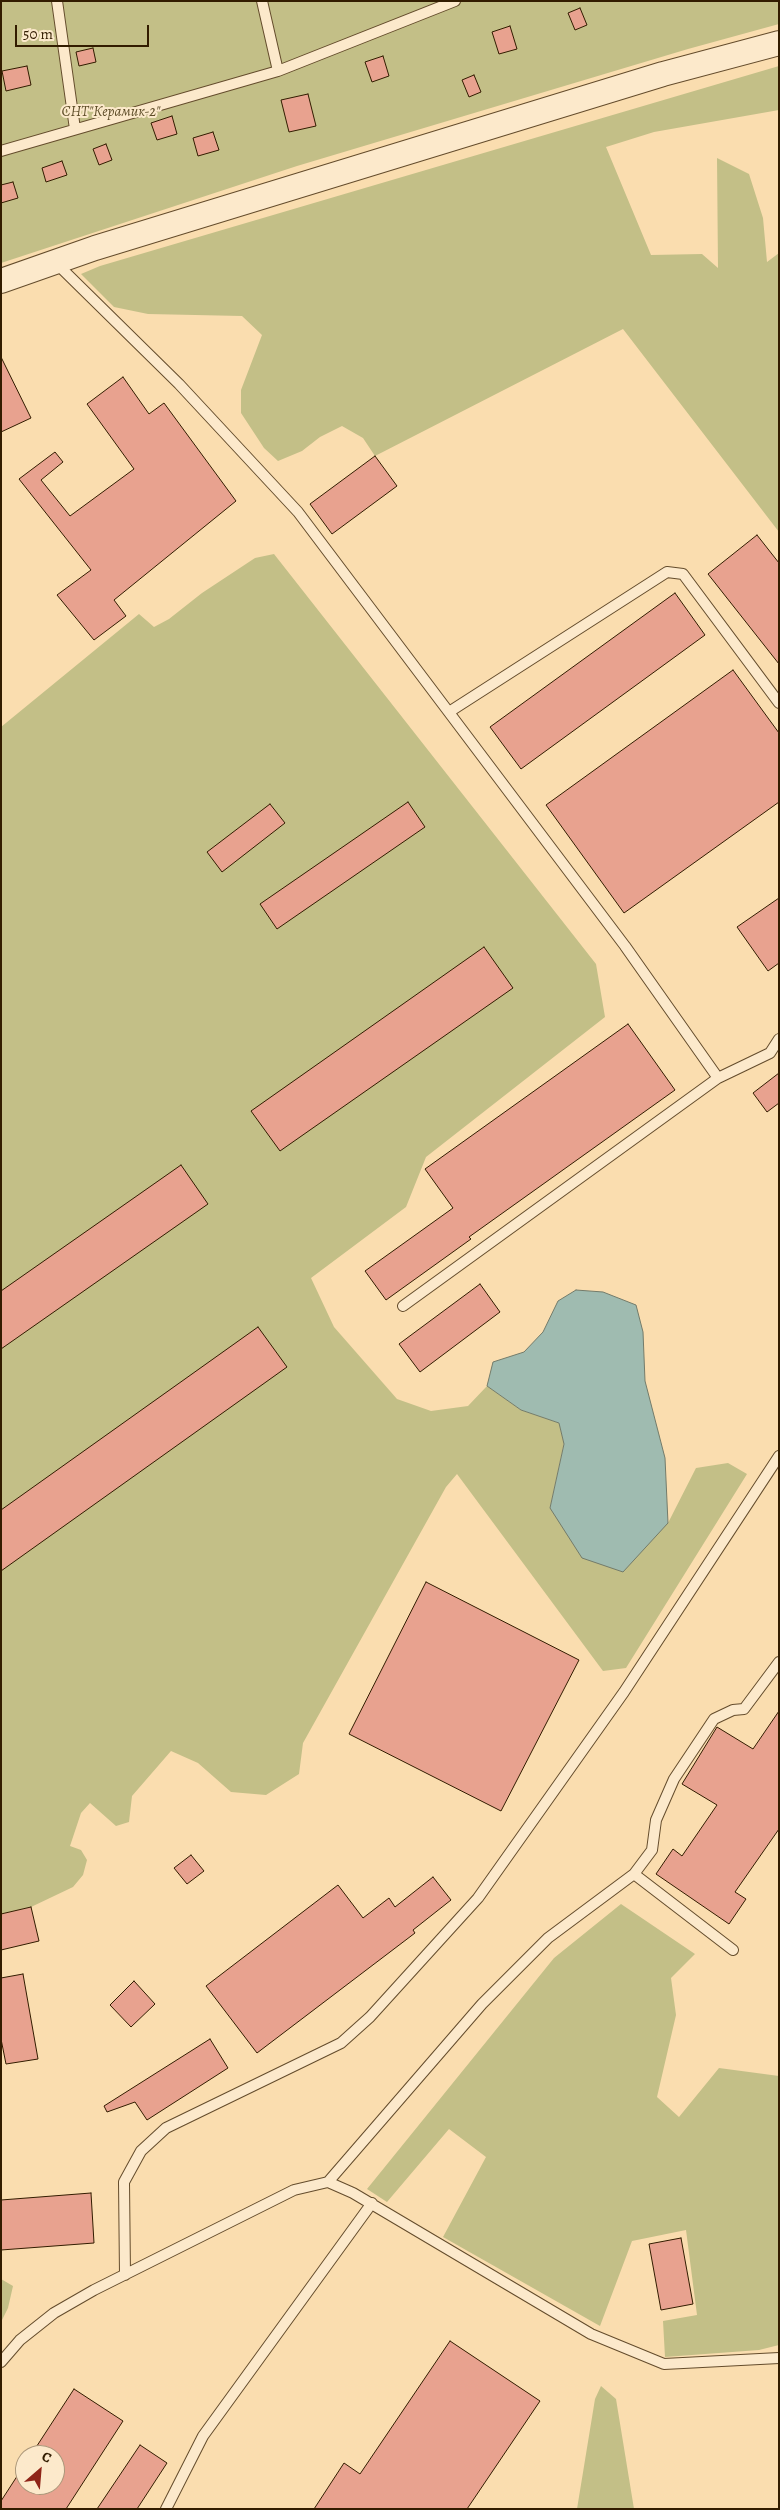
<!DOCTYPE html>
<meta charset="utf-8">
<style>
body{margin:0}
#map{position:relative;width:780px;height:2510px;overflow:hidden;background:#faddaf;font-family:Alegreya,serif}
canvas{display:block}
.frame{position:absolute;inset:0;border:2px solid #321c00;pointer-events:none}
.north{position:absolute;left:15px;top:2445px;width:50px;height:50px;box-sizing:border-box;background:#fce9cb;border:1px solid #ab977a;border-radius:50%;rotate:27deg;font-size:14px;font-weight:700;line-height:20px;text-align:center;color:#321c00}
.north::after{content:'';display:block;margin:auto;width:18px;height:22px;background:#8f2418;clip-path:polygon(50% 0,100% 100%,50% 72%,0 100%)}
.scale{position:absolute;left:15px;top:25px;width:134px;height:22px;box-sizing:border-box;border:2px solid #321c00;border-top:0;padding-left:6px;font-size:15px;line-height:18px;white-space:nowrap;color:#321c00;-webkit-text-stroke:4px #fce9cb;paint-order:stroke}
</style>
<div id="map">
<canvas width="780" height="2510"></canvas>
<div class="frame"></div>
<div class="north">С</div>
<div class="scale">50 m</div>
</div>
<script>
const context = document.querySelector('canvas').getContext('2d');
context.lineJoin = 'round';
function fill(path, color) { context.fillStyle = color; context.fill(path, 'evenodd'); }
const toPath = rows => new Path2D(rows.map(r => 'M' + r).join(''));
function trace(path, color, width, dash) { context.strokeStyle = color; context.lineWidth = width; context.lineCap = dash ? 'butt' : 'round'; context.setLineDash(dash || []); context.stroke(path); }
function write(font, color, halo, rows, align = 'center') {
  context.font = font + ' Alegreya,serif'; context.lineWidth = 4; context.setLineDash([]); context.textBaseline = 'middle'; context.strokeStyle = halo; context.fillStyle = color; for (const [text, x, y, turn = 0] of rows) {
    context.save(); context.translate(x, y); context.rotate((+turn || 0) * Math.PI / 180); context.textAlign = isNaN(turn) ? turn : align; if (halo) context.strokeText(text, 0, 0); context.fillText(text, 0, 0); context.restore();
  }
}
const green = toPath([
 [1,1,779,1,779,24,688,49,297,166,1,263],
 [779,66,779,110,654,132,606,147,651,255,702,254,718,268,717,158,749,174,763,218,767,262,779,253,779,532,623,329,375,456,363,438,342,426,320,437,302,451,278,461,264,448,241,413,241,390,262,335,242,316,148,314,114,307,81,274,100,266],
 [274,554,596,964,605,1017,426,1157,406,1207,311,1278,334,1327,397,1399,431,1411,468,1406,487,1386,521,1410,559,1423,564,1443,550,1508,668,1523,696,1468,728,1463,747,1474,626,1668,603,1671,457,1474,446,1487,303,1743,299,1774,266,1795,231,1792,198,1763,171,1751,132,1796,129,1822,116,1826,90,1803,81,1813,70,1846,81,1850,87,1860,83,1875,73,1887,31,1907,1,1914,1,727,139,614,154,627,169,619,202,593,255,558],
 [621,1904,695,1954,671,1978,676,2015,657,2097,679,2117,719,2068,779,2076,779,2345,759,2350,665,2357,663,2321,697,2315,686,2230,632,2241,600,2326,443,2237,486,2157,449,2129,387,2202,367,2189,554,1958],
 [1,2279,13,2286,8,2308,1,2322],
 [601,2386,616,2399,634,2509,577,2509,595,2399]
]);
const water = toPath([
 [576,1290,603,1292,636,1305,643,1332,645,1381,665,1458,668,1523,623,1572,582,1558,550,1508,564,1444,559,1423,521,1410,487,1386,493,1362,524,1352,543,1332,558,1301,576,1290]
]);
const building = toPath([
 [580,8,587,25,575,30,568,13,580,8],
 [510,26,517,49,499,54,492,32,510,26],
 [93,48,96,62,79,66,76,52,93,48],
 [383,56,389,76,372,82,365,62,383,56],
 [27,66,31,85,6,91,2,71,27,66],
 [474,75,481,92,469,97,462,80,474,75],
 [308,94,316,126,289,132,281,100,308,94],
 [172,116,177,134,157,140,151,123,172,116],
 [213,132,219,150,198,156,193,138,213,132],
 [106,144,112,160,99,165,93,149,106,144],
 [62,161,67,175,46,182,42,168,62,161],
 [13,182,18,198,1,203,1,185,13,182],
 [1,357,31,418,1,432,1,357],
 [123,377,149,414,164,403,236,501,114,600,126,616,94,640,57,595,91,570,19,479,55,452,63,462,41,480,70,516,134,469,87,404,123,377],
 [375,456,397,486,332,534,310,504,375,456],
 [757,535,779,563,779,664,708,574,757,535],
 [675,593,705,635,521,769,490,727,675,593],
 [733,670,779,733,779,802,624,913,546,805,733,670],
 [408,802,425,827,277,929,260,904,408,802],
 [270,804,285,823,222,872,207,852,270,804],
 [779,898,779,963,768,971,737,927,779,898],
 [484,947,513,988,280,1151,251,1111,484,947],
 [628,1024,675,1090,469,1237,471,1239,386,1300,365,1271,453,1208,425,1169,628,1024],
 [779,1073,779,1103,767,1112,753,1093,779,1073],
 [181,1165,208,1204,1,1349,1,1291,181,1165],
 [480,1284,500,1312,420,1372,399,1344,480,1284],
 [258,1327,287,1367,1,1571,1,1510,258,1327],
 [426,1582,579,1660,501,1811,349,1734,426,1582],
 [779,1711,779,1829,735,1892,746,1899,729,1924,656,1874,673,1849,682,1856,717,1805,682,1784,717,1727,753,1749,779,1711],
 [191,1855,204,1871,187,1884,174,1868,191,1855],
 [433,1877,451,1900,413,1930,415,1933,257,2053,206,1986,338,1885,363,1918,389,1898,395,1907,433,1877],
 [31,1907,39,1941,1,1950,1,1914,31,1907],
 [23,1974,38,2059,6,2064,1,2039,1,1978,23,1974],
 [134,1981,155,2004,131,2027,110,2005,134,1981],
 [210,2039,228,2068,147,2120,135,2102,107,2112,104,2106,210,2039],
 [91,2193,94,2243,1,2250,1,2200,91,2193],
 [681,2238,693,2304,661,2310,649,2244,681,2238],
 [450,2341,540,2401,467,2509,314,2509,344,2463,360,2474,450,2341],
 [74,2389,123,2421,66,2509,1,2509,1,2501,25,2464,25,2485,55,2485,55,2455,31,2455,74,2389],
 [140,2445,167,2463,137,2509,97,2509,140,2445]
]);
const service = toPath([
 [57,1,75,129],
 [262,1,278,71],
 [1,151,278,71,455,1],
 [55,262,179,384,298,512,625,946,718,1078],
 [449,712,667,572,683,574,779,703],
 [403,1306,718,1078,770,1053,779,1039],
 [634,1874,652,1850,656,1820,674,1779,714,1719,733,1710,744,1709,779,1662],
 [328,2182,482,2004,548,1938,634,1874,733,1950],
 [125,2275,124,2182,141,2151,166,2128,341,2043,370,2017,478,1898,624,1692,779,1456],
 [1,2362,20,2340,54,2313,94,2290,294,2190,328,2182,353,2193,591,2334,664,2364,779,2358],
 [166,2509,203,2436,372,2203]
]);
const tertiary = toPath([
 [1,281,95,248,663,74,779,43]
]);
const parkNames = [
 ["СНТ\"Керамик-2\"",111,112]
];
fill(green, '#c3bf87');
fill(water, '#9fbbb0');
trace(water, '#737b6a', 1);
fill(building, '#e8a28f');
trace(building, '#321c00', 1);
trace(service, '#644c2c', 12);
trace(tertiary, '#644c2c', 26);
trace(service, '#fce9cb', 10);
trace(tertiary, '#fce9cb', 24);
write('italic 15px', '#5e4d28', '#fce9cb', parkNames);
</script>
